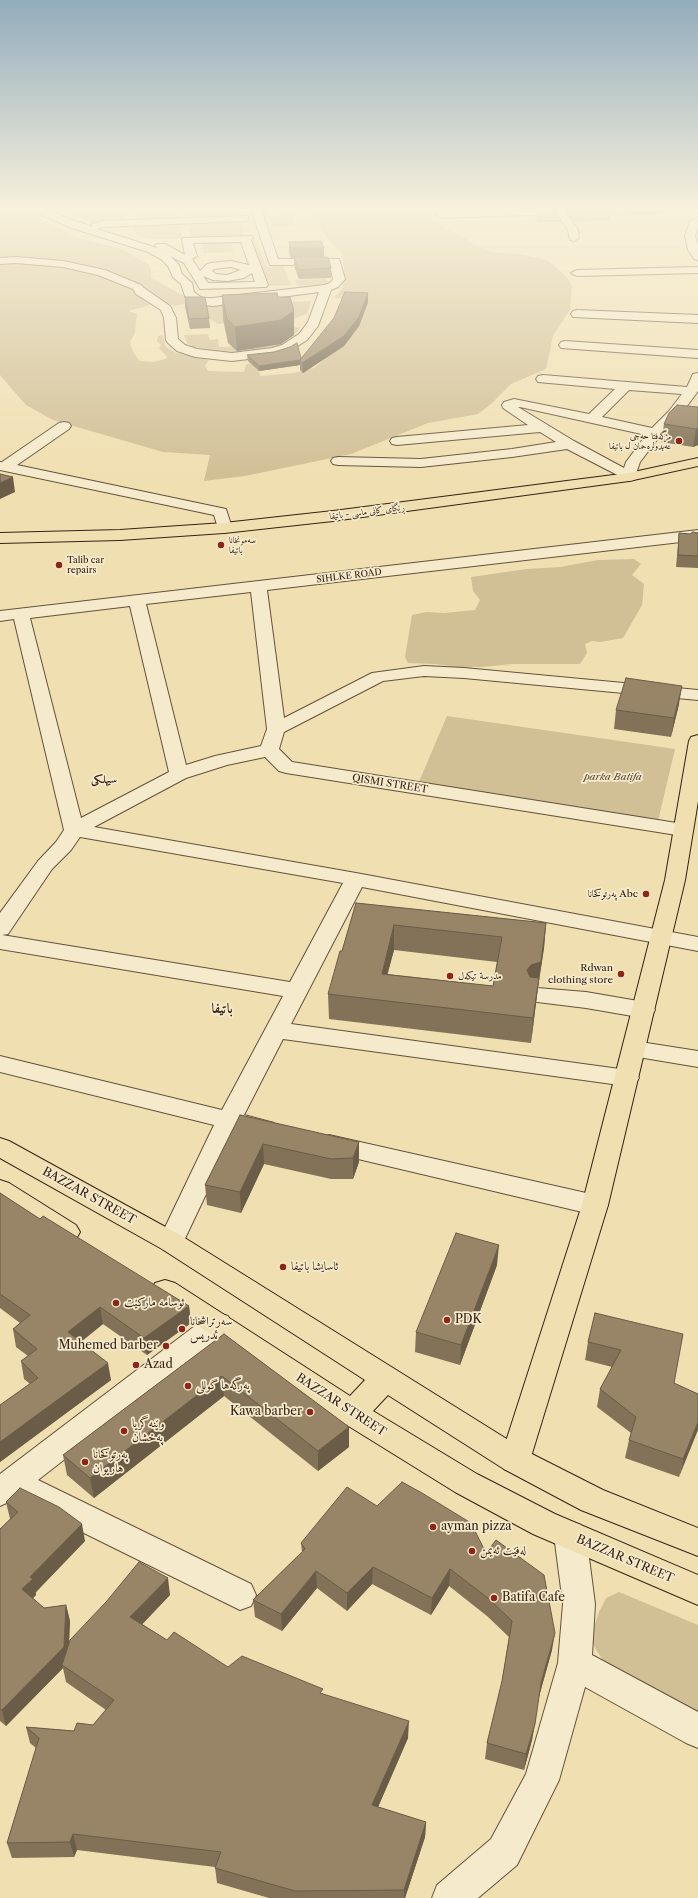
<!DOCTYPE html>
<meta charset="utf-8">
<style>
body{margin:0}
canvas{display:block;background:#f0dfb1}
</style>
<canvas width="698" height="1898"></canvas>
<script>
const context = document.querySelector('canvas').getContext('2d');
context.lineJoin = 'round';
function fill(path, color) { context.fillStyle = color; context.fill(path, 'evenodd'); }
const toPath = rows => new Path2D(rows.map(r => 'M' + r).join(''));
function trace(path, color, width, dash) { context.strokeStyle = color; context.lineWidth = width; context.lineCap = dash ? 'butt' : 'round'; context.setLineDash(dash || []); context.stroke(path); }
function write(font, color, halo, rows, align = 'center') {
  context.font = font + ' "Libre Caslon Text",Amiri,serif'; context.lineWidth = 3.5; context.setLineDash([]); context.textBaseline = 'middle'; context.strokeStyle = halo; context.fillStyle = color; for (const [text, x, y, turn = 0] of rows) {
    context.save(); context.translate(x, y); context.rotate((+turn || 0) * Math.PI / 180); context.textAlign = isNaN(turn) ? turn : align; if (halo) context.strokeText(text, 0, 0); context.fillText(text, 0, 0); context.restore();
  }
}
const green = toPath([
 [0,209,22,209,78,238,119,248,148,264,151,269,151,278,186,297,189,303,175,306,162,302,128,311,137,314,135,333,130,342,133,352,140,361,153,362,165,359,167,357,159,348,161,345,157,341,158,336,162,335,166,347,176,353,209,360,205,366,208,371,244,372,246,365,250,363,259,371,260,376,294,373,314,368,319,364,341,344,356,299,334,298,342,289,344,280,343,254,332,244,305,209,417,209,428,213,434,222,490,252,518,254,547,260,567,277,572,287,570,310,553,336,546,369,511,384,492,403,478,414,428,423,351,454,245,476,204,481,210,455,163,452,53,420,26,405,0,375],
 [68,209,123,209,125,221,94,223,63,211],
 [134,209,177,209,178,218,139,220,135,219],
 [186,209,237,209,238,216,193,218,188,218],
 [263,209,266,209,269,217,279,216,276,209,290,209,297,225,272,226,268,218,265,218],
 [236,220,240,221,243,235,191,237,188,224,193,222],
 [179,223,182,238,178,239,150,239,135,234,135,225],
 [250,240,255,240,267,267,283,266,291,285,268,286],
 [231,242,233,252,204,253,202,243],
 [326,279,328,284,297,286,295,280],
 [311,301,307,314,291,320,218,324,208,318,205,306],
 [300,327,295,335,277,347,251,351,234,352,193,347,187,343,184,335,208,334,210,340,218,339,219,347,269,345,285,328],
 [634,559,641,564,632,575,644,584,642,605,623,638,600,642,592,641,585,644,587,653,580,664,512,664,482,667,456,667,435,664,408,663,405,657,412,615,426,612,444,613,475,610,480,600,473,591,471,577,527,569,560,567,598,560],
 [447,716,675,749,658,821,418,784],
 [619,1592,698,1625,698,1714,607,1667,595,1648,591,1636,599,1612,606,1598]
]);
const minor = toPath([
 [31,209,44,209,92,227,92,224,103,221,248,216,249,218,248,220,244,221,104,227,97,229,157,248,155,246,157,244,165,244,185,255,182,240,183,238,252,236,253,238,251,240,268,285,266,287,200,289,184,263,170,256,179,265,182,274,192,283,194,292,202,298,213,298,324,285,330,283,333,279,330,265,270,265,251,209,261,209,278,259,339,259,345,279,338,287,331,290,318,326,307,340,290,351,274,356,232,361,195,357,177,351,168,343,166,340,164,318,161,310,136,294,133,289,98,275,63,267,16,263,0,264,0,258,16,257,63,261,105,270,141,285,144,288,170,306,176,318,178,339,185,345,197,349,232,353,272,348,282,345,299,334,308,322,319,292,213,306,195,304,185,296,181,284,173,277,168,266,161,259,148,252,72,228,32,211,31,209],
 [241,242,249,265,231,261,211,263,207,264,200,271,192,259,197,256,193,243,241,242],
 [231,267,241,270,227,275,216,274,212,271,214,269,231,267],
 [252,273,255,282,208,283,203,276,213,280,227,281,244,278,252,273],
 [531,209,563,209,578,230,579,238,574,241,570,240,568,230,556,214,440,218,435,215,440,212,531,209],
 [698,217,698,228,695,236,698,245,698,260,694,259,688,250,685,236,690,221,698,217],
 [698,267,698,273,577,276,571,273,577,270,698,267],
 [577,310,698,315,698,323,573,317,571,314,573,311,577,310],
 [565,341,698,350,698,358,561,348,559,345,561,342,565,341],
 [698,373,698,391,679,417,660,436,640,462,634,480,629,481,567,449,512,457,421,467,338,465,333,464,331,461,333,458,338,457,421,459,512,449,556,442,540,432,397,445,392,444,390,441,392,438,397,437,528,425,503,408,502,405,504,402,514,399,589,414,615,389,538,382,536,379,538,376,543,375,687,387,693,374,698,373],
 [629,390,682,394,669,411,652,428,602,417,629,390],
 [518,407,520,407,646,435,626,462,624,468,574,441,518,407],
 [64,422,69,423,71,426,69,429,17,465,226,509,232,528,229,531,224,533,219,531,214,515,0,470,0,462,2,462,59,423,64,422],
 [698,530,698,540,267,590,284,718,372,673,424,666,464,668,698,690,698,700,464,678,424,676,383,681,284,732,279,749,292,762,683,824,690,826,693,830,690,834,683,836,286,773,279,771,265,757,227,765,186,778,94,827,356,873,698,937,698,951,362,887,291,1024,627,1070,635,1072,639,1078,635,1084,627,1086,283,1039,244,1115,274,1123,277,1129,274,1135,265,1138,236,1131,180,1249,171,1252,162,1249,158,1242,214,1125,0,1072,0,1056,222,1110,283,996,0,949,0,913,38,861,56,842,64,830,14,619,0,621,0,611,698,530],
 [251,592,267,729,261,746,215,756,186,765,146,604,251,592],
 [130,606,169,772,81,818,30,618,130,606],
 [80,837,343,883,290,982,2,935,8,934,52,869,71,850,80,837],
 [537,988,586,992,644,1002,652,1005,655,1010,652,1015,644,1018,586,1008,529,1001,526,996,529,991,537,988],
 [634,1041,698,1051,698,1067,626,1055,622,1049,626,1043,634,1041],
 [329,1135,595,1195,604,1198,608,1205,604,1212,595,1215,320,1150,316,1144,320,1138,329,1135],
 [218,1313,228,1316,232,1324,228,1332,38,1480,251,1584,256,1595,251,1606,240,1610,15,1499,0,1506,0,1474,208,1316,218,1313],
 [570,1521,581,1525,586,1535,595,1604,592,1655,698,1712,698,1748,686,1743,585,1687,559,1780,517,1865,478,1898,432,1898,437,1885,491,1839,526,1774,558,1663,563,1604,554,1535,559,1525,570,1521]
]);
const major = toPath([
 [698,458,698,466,629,481,333,521,224,533,120,540,0,543,0,533,120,530,224,523,333,511,629,473,698,458],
 [698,735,698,801,685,880,608,1205,530,1460,526,1469,515,1473,504,1469,500,1460,582,1205,665,880,689,741,691,737,698,735]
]);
const highway = toPath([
 [0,1138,9,1141,180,1235,526,1451,603,1490,698,1528,698,1556,581,1510,504,1469,388,1395,373,1411,477,1474,555,1514,698,1575,698,1605,533,1534,455,1492,342,1422,208,1332,155,1299,151,1291,155,1283,165,1280,175,1283,350,1396,365,1380,162,1249,0,1158,0,1138],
 [0,1180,9,1183,76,1225,80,1232,76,1239,67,1242,58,1239,0,1203,0,1180]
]);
const wall = toPath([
 [564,209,667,209,659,214,610,216,610,220,574,221],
 [536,212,560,217,560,222,537,222,536,216],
 [289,242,324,248,324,257,331,268,331,278,299,279,294,266,294,258,291,258,289,252],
 [368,293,368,302,359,326,344,346,303,373,300,370,300,365,259,371,248,361,247,355,274,352,290,347,301,358],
 [222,295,278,297,294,311,294,335,281,344,237,351,228,343,223,319],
 [185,297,209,318,210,328,190,329,185,307],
 [698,407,698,445,693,447,661,442,664,424],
 [679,533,690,534,698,533,698,568,676,567,678,545],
 [679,704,671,737,614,729,616,710],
 [356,903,546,923,544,948,538,987,531,1043,329,1019,328,994,342,951],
 [394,950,497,962,493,986,387,974],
 [240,1115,359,1142,359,1162,353,1179,331,1179,264,1164,241,1213,207,1205,205,1185],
 [0,1193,40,1219,189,1306,191,1323,147,1355,103,1324,81,1342,111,1380,0,1462,0,1405,30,1384,24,1379,21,1361,28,1356,16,1347,13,1329,20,1323,0,1308],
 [497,1265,460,1365,415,1352,416,1332],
 [595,1313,674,1383,698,1394,679,1477,625,1458,629,1440,631,1433,597,1407,600,1389,612,1367,585,1360,588,1342],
 [224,1334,349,1427,349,1447,318,1471,224,1396,94,1498,67,1475,63,1455],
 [6,1502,85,1541,36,1592,36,1595,33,1598,44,1608,66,1605,70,1621,69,1644,170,1595,142,1624,167,1640,228,1667,323,1694,408,1738,378,1807,426,1822,425,1837,405,1898,269,1898,217,1883,215,1867,77,1850,74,1857,12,1858,7,1843,36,1748,30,1743,26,1727,74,1731,93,1725,106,1710,66,1682,63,1668,6,1726,0,1721,0,1529,10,1519],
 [377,1506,486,1553,552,1650,538,1700,532,1740,524,1770,485,1759,487,1743,502,1681,509,1637,487,1616,449,1586,431,1615,372,1584,347,1611,317,1588,282,1631,255,1617,253,1600,302,1552,301,1543]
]);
const shadedWall = toPath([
 [660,209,667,209,659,214],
 [368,293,368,302,359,326,344,346,303,373,302,363],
 [294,311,294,335,281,344,237,351,235,327],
 [300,360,300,365,259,371,259,366],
 [698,428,698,445,693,447,696,429],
 [13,477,15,492,0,499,0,483],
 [682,686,679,704,671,737,674,718],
 [546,923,544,948,538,987,531,1043,533,1018,528,990,527,970],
 [394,925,394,950,381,999,382,974],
 [359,1142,359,1162,353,1179,353,1158],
 [263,1144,264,1164,241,1213,240,1192],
 [499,1245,497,1265,460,1365,461,1345],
 [189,1306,191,1323,147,1355,144,1338],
 [100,1307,103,1324,71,1349,68,1332],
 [108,1363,111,1380,0,1462,0,1442],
 [222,1376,224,1396,94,1498,90,1478],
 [698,1422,698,1430,679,1477,683,1459],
 [349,1427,349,1447,318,1471,318,1451],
 [82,1524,85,1541,36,1592,36,1595,26,1605,22,1589,30,1577],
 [373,1567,372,1584,347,1611,347,1593],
 [450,1569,449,1586,431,1615,432,1598],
 [316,1571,317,1588,282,1631,281,1614],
 [168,1578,170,1595,133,1634,130,1617],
 [66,1605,70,1621,68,1663,62,1665,63,1668,6,1726,2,1710],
 [555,1633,552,1650,538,1700,541,1683],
 [409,1721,408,1738,372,1821,372,1805],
 [535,1724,532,1740,524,1770,526,1754],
 [426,1822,425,1837,405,1898,404,1898,404,1890],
 [73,1834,77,1850,74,1857,70,1842]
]);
const building = toPath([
 [570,209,608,209,611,213,574,214,570,209],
 [556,211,560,217,537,218,536,212,556,211],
 [321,241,324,248,291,248,289,242,321,241],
 [294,257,328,257,331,268,299,270,294,257],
 [345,292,368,293,359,317,344,336,302,363,300,360,334,318,345,292],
 [277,293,278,297,290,297,294,311,281,320,235,327,227,319,222,295,277,293],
 [185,297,205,297,209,318,189,319,185,297],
 [297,343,301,358,300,360,259,366,247,355,274,352,290,347,297,343],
 [677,405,698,407,698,428,696,429,664,424,669,413,677,405],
 [0,474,13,477,0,483,0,474],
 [693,532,698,533,698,556,678,555,679,533,690,534,693,532],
 [626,678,682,686,674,718,616,710,626,678],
 [356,903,546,923,541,962,531,965,527,970,530,977,539,978,533,1018,328,994,340,951,342,951,356,903],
 [394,925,502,937,493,986,382,974,394,925],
 [240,1115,359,1142,353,1158,331,1159,263,1144,240,1192,205,1185,240,1115],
 [0,1193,40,1219,43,1216,189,1306,144,1338,100,1307,68,1332,108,1363,0,1442,0,1405,38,1378,21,1361,37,1349,13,1329,30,1315,0,1294,0,1193],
 [456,1233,499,1245,461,1345,416,1332,456,1233],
 [595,1313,683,1334,674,1383,698,1394,698,1422,683,1459,629,1440,636,1417,600,1389,621,1350,588,1342,595,1313],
 [224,1334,349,1427,318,1451,222,1376,90,1478,63,1455,224,1334],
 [402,1482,422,1493,471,1523,486,1553,496,1540,544,1575,555,1633,541,1683,535,1724,526,1754,487,1743,502,1681,512,1621,489,1599,450,1569,432,1598,373,1567,347,1593,316,1571,281,1614,253,1600,305,1549,301,1543,347,1487,377,1506,402,1482],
 [20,1488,59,1507,82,1524,30,1577,33,1579,22,1589,44,1608,66,1605,64,1647,2,1710,0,1709,0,1529,18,1512,6,1502,20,1488],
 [139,1562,168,1578,130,1617,167,1640,174,1632,228,1667,242,1656,323,1689,320,1693,409,1721,372,1805,426,1822,404,1890,295,1891,215,1868,221,1852,73,1834,70,1842,7,1843,39,1738,26,1727,74,1731,77,1723,93,1725,114,1700,62,1665,70,1640,106,1602,139,1562]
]);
const markers = [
 [679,441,4,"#8f2418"],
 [221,545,4,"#8f2418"],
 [59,565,4,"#8f2418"],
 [646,894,4,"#8f2418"],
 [621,974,4,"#8f2418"],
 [450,976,4,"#8f2418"],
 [283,1267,4,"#8f2418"],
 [116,1303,4,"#8f2418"],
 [447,1320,4,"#8f2418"],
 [182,1329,4,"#8f2418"],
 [166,1346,4,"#8f2418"],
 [136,1365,4,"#8f2418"],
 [188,1386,4,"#8f2418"],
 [310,1412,4,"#8f2418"],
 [124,1431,4,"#8f2418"],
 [85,1462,4,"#8f2418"],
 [433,1527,4,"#8f2418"],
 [472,1551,4,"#8f2418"],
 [494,1598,4,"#8f2418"]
];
const farPoinames = [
 ["مزگەفتا حەجی",671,436,"right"],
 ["عەبدولرەحمان ل باتیفا",671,446,"right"],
 ["سه‌مونخانا",229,540],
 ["باتيفا",229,550],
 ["Talib car",67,560],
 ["repairs",67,570]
];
const farStreetnames = [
 ["ڕێگای کانی ماسی - باتيفا",367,512,-7],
 ["SIHLKE ROAD",349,576,-7]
];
const parkNames = [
 ["parka Batifa",613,777]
];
const streetNames = [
 ["QISMI STREET",390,784,9]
];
const poiNames = [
 ["په‌رتوكخانا Abc",638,894],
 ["Rdwan",613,968],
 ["clothing store",613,980],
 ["مدرسة تيكه‌ل",458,976,"left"]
];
const neighbourhoodNames = [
 ["سيهلكى",104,780]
];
const nearStreetnames = [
 ["BAZZAR STREET",89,1196,29],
 ["BAZZAR STREET",341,1405,33],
 ["BAZZAR STREET",625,1559,23]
];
const nearPoinames = [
 ["ئاسایشا باتیفا",291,1267],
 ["ئوسامە مارکێت",124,1303],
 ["PDK",455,1320],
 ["سەرتراشخانا",190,1322],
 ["ئدریس",190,1336],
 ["Muhemed barber",158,1346,"right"],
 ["Azad",144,1365],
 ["په‌رگه‌ها گوللی",196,1386],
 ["Kawa barber",302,1412,"right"],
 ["وێنه‌گریا",132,1424],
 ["په‌خشان",132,1438],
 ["په‌رتوكخانا",93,1455],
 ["هاریوان",93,1469],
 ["ayman pizza",441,1527],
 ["لەفێت ئەیمن",480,1551],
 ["Batifa Cafe",502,1598]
];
const districtNames = [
 ["باتیفا",222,1009]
];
fill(green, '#d1bf96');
trace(minor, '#66513c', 2);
trace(major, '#382215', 2);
trace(highway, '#382215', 2);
fill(minor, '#f5eacc');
fill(major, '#f0dfb1');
fill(highway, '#f0dfb1');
fill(wall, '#837258');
fill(shadedWall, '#6a5c47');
fill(building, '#988466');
trace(building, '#6a5c47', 1);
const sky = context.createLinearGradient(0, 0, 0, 474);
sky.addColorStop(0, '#92acbd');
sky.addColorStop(0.44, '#f8f1dc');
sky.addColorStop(1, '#f8f1dc00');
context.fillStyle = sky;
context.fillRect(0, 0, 698, 474);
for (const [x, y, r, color] of markers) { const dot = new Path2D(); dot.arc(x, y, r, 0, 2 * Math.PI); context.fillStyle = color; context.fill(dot); trace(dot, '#f5eacc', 1.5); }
write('9px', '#382215', '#f5eacc', farPoinames, 'left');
write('9px', '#382215', '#f5eacc', farStreetnames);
write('italic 10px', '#5e4935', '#f5eacc', parkNames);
write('10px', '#382215', '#f5eacc', streetNames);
write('10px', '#382215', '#f5eacc', poiNames, 'right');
write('bold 11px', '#382215', '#f5eacc', neighbourhoodNames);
write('12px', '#382215', '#f5eacc', nearStreetnames);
write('12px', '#382215', '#f5eacc', nearPoinames, 'left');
write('bold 14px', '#382215', '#f5eacc', districtNames);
</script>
